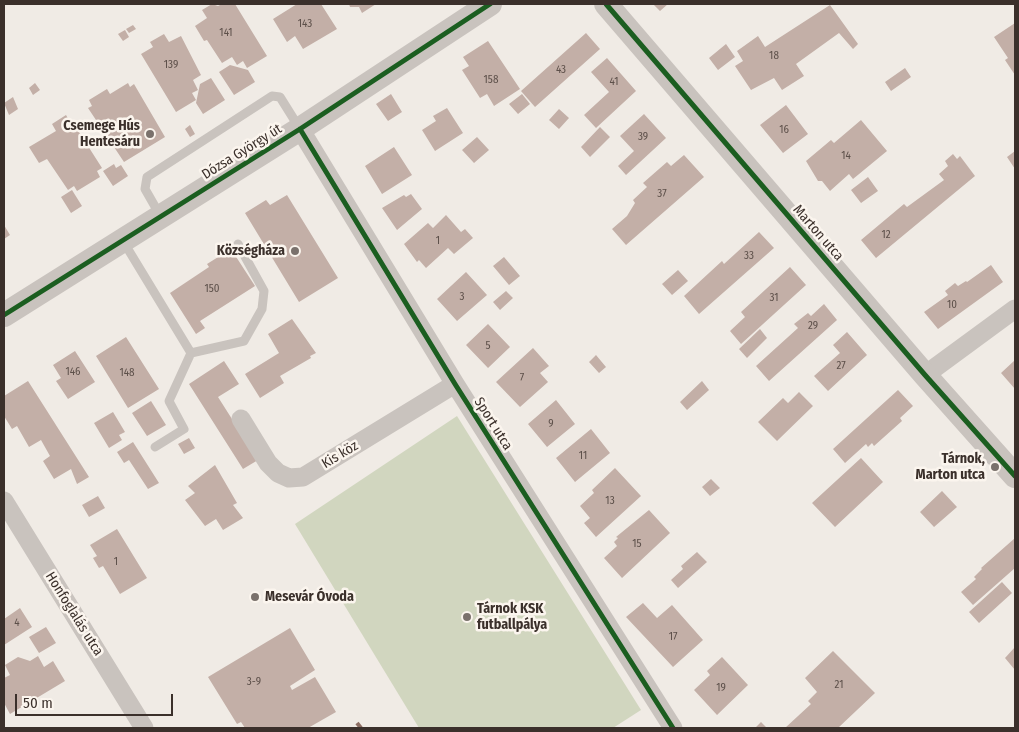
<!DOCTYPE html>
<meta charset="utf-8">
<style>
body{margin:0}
#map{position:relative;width:1019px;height:732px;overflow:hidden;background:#f0ebe5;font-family:"Fira Sans Condensed",sans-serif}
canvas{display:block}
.frame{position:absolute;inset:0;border:5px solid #3b302b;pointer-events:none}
.scale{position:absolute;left:15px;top:694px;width:158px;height:22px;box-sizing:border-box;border:2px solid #3b302b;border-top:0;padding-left:6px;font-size:15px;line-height:18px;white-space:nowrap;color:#3b302b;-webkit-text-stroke:4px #fbf5ee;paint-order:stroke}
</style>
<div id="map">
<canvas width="1019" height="732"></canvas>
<div class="frame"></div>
<div class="scale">50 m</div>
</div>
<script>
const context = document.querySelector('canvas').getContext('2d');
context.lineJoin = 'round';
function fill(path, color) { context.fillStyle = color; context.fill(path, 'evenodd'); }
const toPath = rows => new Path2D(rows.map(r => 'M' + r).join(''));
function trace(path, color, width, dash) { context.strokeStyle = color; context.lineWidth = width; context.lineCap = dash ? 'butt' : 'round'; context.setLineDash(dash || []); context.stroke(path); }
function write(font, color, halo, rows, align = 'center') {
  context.font = font + ' "Fira Sans Condensed",sans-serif'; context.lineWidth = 5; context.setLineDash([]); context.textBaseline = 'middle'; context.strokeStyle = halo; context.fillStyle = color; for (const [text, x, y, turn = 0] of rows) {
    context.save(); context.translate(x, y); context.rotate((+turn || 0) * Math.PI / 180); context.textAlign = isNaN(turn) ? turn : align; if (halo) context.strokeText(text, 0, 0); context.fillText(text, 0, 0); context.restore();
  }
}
const green = toPath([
 [457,416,641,710,613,728,419,728,295,524]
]);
const building = toPath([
 [212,4,218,6,222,4,235,4,267,56,247,68,243,61,237,65,232,57,222,63,207,40,204,41,195,26,207,18,202,10],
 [297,4,321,4,337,29,303,49,295,36,287,42,273,19],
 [349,4,376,4,362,13,359,7,350,7],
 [653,4,668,4,660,11],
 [830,5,858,44,853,49,839,33,796,64,804,76,782,90,774,78,751,90,735,66,743,61,737,51,758,36,765,47],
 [1015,23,1015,75,1005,60,1008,58,994,37],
 [133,25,136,29,129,33,126,29],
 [125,30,129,37,123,41,118,34],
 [586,33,600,49,535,107,521,91],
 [164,34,169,42,181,36,201,75,193,80,198,90,192,93,196,100,176,112,141,54,153,47,150,42],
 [488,41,520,89,494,106,487,94,480,98,462,70,469,66,463,57],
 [726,44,735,57,718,70,709,58],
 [607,58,636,91,596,128,584,115,609,92,591,72],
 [230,65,248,70,255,82,234,95,219,72],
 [905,68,911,77,891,91,885,82],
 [211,78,225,100,203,114,196,103,200,84],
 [35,83,40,90,33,95,29,88],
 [128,83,130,87,134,84,165,137,124,162,88,108,92,106,89,100,107,89,110,94],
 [391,94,402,112,388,121,376,104],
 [522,94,530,104,518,114,509,104],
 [13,97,18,109,9,115,4,103],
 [786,105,808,134,783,153,760,125],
 [447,108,463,133,435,151,422,130,436,121,433,116],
 [559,109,569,118,559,129,549,120],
 [644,114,666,138,626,175,618,166,634,151,620,136],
 [66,115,70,122,72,121,102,168,97,171,100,177,77,191,74,186,68,190,47,159,39,163,29,147,56,131,52,124],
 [861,120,887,151,853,179,849,174,830,191,822,181,818,181,806,161,831,140,834,143],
 [190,125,195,134,190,137,185,129],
 [600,127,610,137,590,157,581,147],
 [477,137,489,150,474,163,462,150],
 [394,147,412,175,382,194,365,166],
 [1015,151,1015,169,1007,157],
 [953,154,957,159,960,156,975,176,876,258,861,240,904,204,907,207,944,180,939,174,948,166,945,161],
 [684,155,704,177,626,245,612,229,627,216,635,203,633,200,647,187,643,183,667,162,671,166],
 [114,164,116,168,121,165,128,176,113,186,103,171],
 [868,177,878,191,861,203,851,190],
 [72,190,82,206,71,213,61,197],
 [411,194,422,209,397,230,382,208,404,195,406,197],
 [287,195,338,278,299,302,245,213,266,200,270,205],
 [446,215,461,232,465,229,473,238,454,254,448,248,426,268,419,260,417,262,404,244,428,223,433,228],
 [4,225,10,235,4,239],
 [759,232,774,248,699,314,684,296,722,261,724,264],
 [231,249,255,286,200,321,205,328,196,334,170,293,209,267,207,264],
 [504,257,520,276,509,285,493,266],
 [991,265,1003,282,938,329,924,312,948,295,945,291,955,283,958,286,966,281,967,282],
 [790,267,806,285,741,344,730,331,745,317,741,312],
 [678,270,688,281,672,295,662,284],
 [466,272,487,295,457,321,437,299],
 [506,291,513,298,500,310,493,302],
 [824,304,837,320,769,381,756,366,798,328,794,324,808,313,811,316],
 [292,319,316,353,310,356,311,358,280,376,284,383,260,398,245,374,279,353,268,334],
 [488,324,510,347,488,368,466,345],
 [760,329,767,338,747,358,739,349],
 [847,332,867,355,828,391,814,376,840,353,833,345],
 [126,337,159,389,128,408,96,356],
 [533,348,549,366,540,373,548,382,520,407,496,382],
 [75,351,95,382,68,399,56,381,61,378,53,365],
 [596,355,606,367,599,373,589,362],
 [1015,360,1015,389,1001,373],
 [224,361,239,384,218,397,258,460,243,469,189,384],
 [28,381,89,477,77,484,71,469,54,479,43,461,50,456,41,440,29,447,17,426,12,429,4,416,4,396],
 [702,381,709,390,687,410,680,402],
 [898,390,913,406,900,418,902,421,874,446,872,443,868,447,866,444,845,463,833,449],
 [799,392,813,406,777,441,758,422,783,398,788,403],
 [556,400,575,424,547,447,528,424],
 [151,401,166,425,147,436,132,413],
 [113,412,125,432,119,435,122,440,109,448,94,423],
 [591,429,610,453,575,482,556,458],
 [189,438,195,448,184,454,178,444],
 [133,442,159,483,148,489,129,460,124,463,117,452],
 [861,458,883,482,835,527,812,503],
 [215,465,237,503,233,505,243,518,223,530,216,519,205,526,185,500,195,493,188,486],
 [615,468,641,496,596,537,584,523,590,518,580,506,594,493,592,490],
 [711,479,720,488,710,496,702,487],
 [942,491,957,507,934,527,920,512],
 [98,496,105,508,89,517,82,505],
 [649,510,670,533,622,578,604,558,617,546,614,542,618,538,616,537],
 [117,529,147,578,120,594,103,566,99,568,93,558,97,556,90,545],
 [1015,538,1015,568,973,605,961,592,976,579,974,577,982,569,981,568],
 [697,552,707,562,678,588,671,580,683,569,681,566],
 [1002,582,1012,593,979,623,969,612],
 [643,603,657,618,672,605,703,640,673,667,626,617],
 [20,608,32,627,4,645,4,619],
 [46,627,56,643,39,653,29,637],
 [290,628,315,670,290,686,292,690,315,677,336,712,308,728,245,728,241,722,237,724,208,677],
 [1015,647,1015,670,1005,658],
 [833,651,875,693,838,728,785,728,811,704,808,701,817,692,805,678],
 [38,656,44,667,53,661,65,681,10,714,4,703,4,678,10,675,5,665,18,657,30,661],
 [722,657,748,685,717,715,694,690,710,675,707,671],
 [761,722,767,728,755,728]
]);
const service = toPath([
 [161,217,145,189,147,177,272,96,280,97,300,129],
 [123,241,191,353,244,341,262,309,264,291,238,244],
 [155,447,184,429,169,401,191,353]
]);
const minor = toPath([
 [300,129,455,384,673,728],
 [925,375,1015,309],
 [241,419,268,463,278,473,289,478,303,477,455,384],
 [4,501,144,728]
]);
const tertiary = toPath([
 [606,4,925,375,1015,476],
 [4,315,300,129,490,4]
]);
const quiet = toPath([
 [357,723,361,728]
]);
const cycleway = toPath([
 [606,4,925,375,1015,476],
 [300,129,455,384,673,728],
 [4,315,300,129,490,4]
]);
const markers = [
 [150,134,5,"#7a716c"],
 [295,251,5,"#7a716c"],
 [995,467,5,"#7a716c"],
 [255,597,5,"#7a716c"],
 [467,617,5,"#7a716c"]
];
const numberNames = [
 ["143",305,24],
 ["141",226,33],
 ["18",774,56],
 ["139",171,65],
 ["43",561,70],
 ["158",491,80],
 ["41",614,82],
 ["16",784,130],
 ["39",643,137],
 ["14",846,156],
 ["37",662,194],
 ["12",886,235],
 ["1",438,241],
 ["33",749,256],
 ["150",212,289],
 ["3",462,297],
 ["31",774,298],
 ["10",952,305],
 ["29",813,326],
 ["5",488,346],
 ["27",841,366],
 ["146",73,372],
 ["148",127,373],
 ["7",522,378],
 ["9",551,424],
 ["11",583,456],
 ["13",610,501],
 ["15",637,544],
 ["1",116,562],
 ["4",17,623],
 ["17",673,637],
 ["3-9",254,682],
 ["21",839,685],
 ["19",721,688]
];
const poiNames = [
 ["Csemege Hús",140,126],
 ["Hentesáru",140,142],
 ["Községháza",285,251],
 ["Tárnok,",985,459],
 ["Marton utca",985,475],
 ["Mesevár Óvoda",265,597,"left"],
 ["Tárnok KSK",477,609,"left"],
 ["futballpálya",477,625,"left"]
];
const streetNames = [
 ["Dózsa György út",242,152,-32],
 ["Marton utca",818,233,49],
 ["Sport utca",493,424,58],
 ["Kis köz",340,455,-31],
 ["Honfoglalás utca",74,614,58]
];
fill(green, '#d1d6bf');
fill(building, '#c3afa7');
trace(service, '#c9c3be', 9);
trace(minor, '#c9c3be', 19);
trace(tertiary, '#c9c3be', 24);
trace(quiet, '#8d6e63', 4, [8, 4]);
trace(cycleway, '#1b5e20', 5);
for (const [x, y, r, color] of markers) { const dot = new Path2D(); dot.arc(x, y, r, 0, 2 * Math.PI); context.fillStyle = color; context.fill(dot); trace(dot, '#fbf5ee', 2); }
write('11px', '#5d504a', null, numberNames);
write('bold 14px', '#3b302b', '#fbf5ee', poiNames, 'right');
write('14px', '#3b302b', '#fbf5ee', streetNames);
</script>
